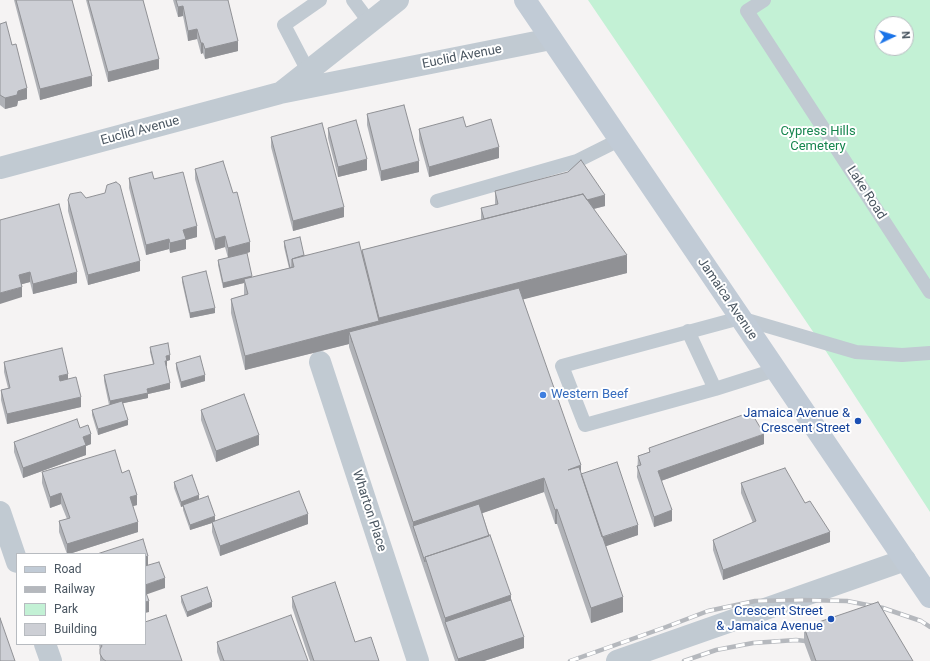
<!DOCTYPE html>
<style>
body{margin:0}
#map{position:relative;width:930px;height:661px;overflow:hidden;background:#f5f3f3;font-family:Roboto,sans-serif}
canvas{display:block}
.legend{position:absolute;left:16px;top:553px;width:130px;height:92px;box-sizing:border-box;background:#fff;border:1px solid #b7bbc0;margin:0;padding:5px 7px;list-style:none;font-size:12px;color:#4a5661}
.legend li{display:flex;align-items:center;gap:8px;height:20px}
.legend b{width:20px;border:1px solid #b7bbc0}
.north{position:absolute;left:874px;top:16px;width:40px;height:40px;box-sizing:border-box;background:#fff;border:1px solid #b7bbc0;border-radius:50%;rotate:86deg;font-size:11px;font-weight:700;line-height:16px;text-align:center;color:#4a5661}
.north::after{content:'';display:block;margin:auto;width:14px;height:18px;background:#1a73e8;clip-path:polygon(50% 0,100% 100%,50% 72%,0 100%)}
</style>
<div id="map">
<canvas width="930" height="661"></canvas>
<ul class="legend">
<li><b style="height:5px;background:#c1cbd6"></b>Road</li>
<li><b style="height:5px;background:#b5b8bd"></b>Railway</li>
<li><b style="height:11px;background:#c3f1d5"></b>Park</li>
<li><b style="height:11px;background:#cdcfd5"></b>Building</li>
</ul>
<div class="north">N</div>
</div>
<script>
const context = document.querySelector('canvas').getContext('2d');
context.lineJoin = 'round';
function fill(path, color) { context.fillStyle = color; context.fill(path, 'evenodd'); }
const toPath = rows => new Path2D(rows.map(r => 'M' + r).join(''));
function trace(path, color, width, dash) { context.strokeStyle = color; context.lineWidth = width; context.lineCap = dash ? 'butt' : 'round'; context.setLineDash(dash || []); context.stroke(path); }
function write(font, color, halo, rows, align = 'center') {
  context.font = font + ' Roboto,sans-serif'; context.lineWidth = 4; context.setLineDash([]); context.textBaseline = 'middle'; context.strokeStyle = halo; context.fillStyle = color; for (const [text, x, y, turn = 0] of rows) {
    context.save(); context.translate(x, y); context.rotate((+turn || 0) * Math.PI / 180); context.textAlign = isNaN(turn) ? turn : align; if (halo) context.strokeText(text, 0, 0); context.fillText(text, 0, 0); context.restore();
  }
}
const green = toPath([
 [588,0,930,0,930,512,820,342],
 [882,24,906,24,906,48,882,48]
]);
const service = toPath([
 [353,0,370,23],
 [764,0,747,11,930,292],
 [308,71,284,25,320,0],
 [437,201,577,161,619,140],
 [688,331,715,389],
 [775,370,715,389,585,425,562,366,740,318,856,352,902,355,930,353]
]);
const minor = toPath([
 [283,91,398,0],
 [0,168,280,93,551,39],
 [320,362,418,661],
 [0,512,17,562],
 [45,644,51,661],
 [617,661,905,560]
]);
const secondary = toPath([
 [525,0,930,597]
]);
const rail = toPath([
 [570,661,666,627,708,611,755,601,801,600,847,601,883,608,921,621,930,627],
 [684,661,716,650,753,643,796,640,815,642]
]);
const wall = toPath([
 [14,0,72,0,92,86,40,100],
 [86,0,143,0,159,69,108,82],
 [173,0,228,0,238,51,205,59,203,53,201,54,197,39,188,41,183,16,178,17],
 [0,24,12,45,27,99,18,101,17,106,5,109,0,105],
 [367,114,419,172,381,181,367,125],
 [466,127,499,158,429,177,419,140,419,129],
 [328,128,367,170,338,177,328,138],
 [271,137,344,217,293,231,271,147],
 [195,169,250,252,237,256,252,277,289,268,284,247,284,241,304,255,362,253,362,250,481,220,481,208,495,205,495,191,605,206,594,209,627,273,523,299,581,474,638,535,606,546,623,612,591,623,557,524,555,524,544,492,482,513,511,600,524,648,484,661,455,661,349,347,349,344,245,370,231,313,231,299,244,295,244,283,223,288,218,265,218,260,228,258,225,247,215,250,195,179],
 [129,178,154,179,197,237,186,240,186,249,170,253,169,249,146,255,129,188],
 [68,200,140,271,88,285,68,211],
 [0,220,77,283,33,294,30,282,22,284,22,297],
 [182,277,215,313,190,318,182,282],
 [150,347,170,360,167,361,167,366,166,367,170,389,148,394,148,398,123,403,128,425,98,435,92,415,92,410,109,405,104,381,104,375,153,364,150,352],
 [4,362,68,379,81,407,7,424,1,400,1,390,8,388,4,372],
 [176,363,205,381,181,388,176,369],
 [201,410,259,445,216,462,201,420],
 [80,428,91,444,86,446,86,455,23,478,14,452,14,442],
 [764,444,661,481,672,521,654,527,637,477,638,456,649,452,649,448],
 [42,472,122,473,137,505,133,506,138,532,69,554,67,554,59,532,59,521,67,519,61,504,50,508,42,483],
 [174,482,199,499,215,521,308,524,220,556,212,532,212,523,190,530,183,510,183,506,181,507,174,488],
 [741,483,805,503,830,542,723,580,713,550,713,540,753,523,741,493],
 [181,596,212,607,187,617,181,602],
 [292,597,355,642,379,661,310,661,292,607],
 [804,627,913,661,811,661,804,642],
 [217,642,308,661,220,661,217,652],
 [99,644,145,644,182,661,100,661,100,650]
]);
const shadedWall = toPath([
 [183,6,183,16,178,17,178,7],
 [197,29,197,39,188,41,188,31],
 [238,41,238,51,205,59,205,49],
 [201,43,203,43,203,53,201,54],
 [159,59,159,69,108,82,108,72],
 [92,76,92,86,40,100,40,89],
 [27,88,27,99,18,101,17,106,5,109,5,98,18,91],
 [499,147,499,158,429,177,429,167],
 [367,159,367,170,338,177,338,167],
 [419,161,419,172,381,181,381,171],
 [605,195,605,206,485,236,485,226],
 [344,207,344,217,293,231,293,221],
 [197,226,197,237,186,240,186,249,170,253,170,243,183,230],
 [225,236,225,247,215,250,215,239],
 [169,239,169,249,146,255,146,245],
 [250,242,250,252,228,258,228,248],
 [627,255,627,273,352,343,349,332,349,344,245,370,245,356,379,321,379,318],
 [140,261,140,271,88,285,88,275],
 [30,272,30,282,19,285,19,275],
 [77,272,77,283,33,294,33,284],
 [252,276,252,281,244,279,244,283,223,288,223,283],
 [22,287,22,297,0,304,0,293],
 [215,308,215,313,190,318,190,313],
 [170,355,170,360,167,361,167,366,165,367,166,356],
 [68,374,68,384,59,386,59,376],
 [205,375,205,381,181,388,181,382],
 [170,383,170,389,148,394,148,398,110,406,110,401,147,389],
 [81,397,81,407,7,424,7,414],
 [128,420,128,425,98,435,98,429],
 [91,434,91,444,86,446,86,455,23,478,23,468,83,437],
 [764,434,764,444,658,482,658,471],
 [259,435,259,445,216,462,216,451],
 [581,465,581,478,568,470],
 [544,478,544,492,416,536,413,526,413,522],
 [61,493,61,504,50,508,50,497],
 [137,495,137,505,130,507,130,497],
 [199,495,199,501,181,507,181,502],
 [557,509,557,524,555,524,555,510],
 [672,510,672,521,654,527,654,517],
 [308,514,308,524,220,556,220,546],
 [215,516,215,522,190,530,190,525],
 [138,522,138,532,69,554,67,554,67,544],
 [638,525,638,535,601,548,601,538],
 [830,532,830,542,723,580,723,570],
 [148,556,148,566,145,567,145,557],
 [165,578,165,588,145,595,145,585],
 [511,595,511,610,445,622,445,618],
 [623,597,623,612,591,623,591,608],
 [149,601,149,612,145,613,145,602],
 [212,602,212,607,187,617,187,612],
 [524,637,524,648,484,661,458,661,458,659]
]);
const building = toPath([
 [16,0,72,0,92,76,40,89,16,0],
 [88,0,143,0,159,59,108,72,88,0],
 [176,0,228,0,238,41,205,49,203,43,201,43,197,29,188,31,183,6,178,7,176,0],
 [6,22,12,45,16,44,27,88,18,91,17,95,5,98,0,95,0,24,6,22],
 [404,105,419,161,381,171,367,114,404,105],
 [463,117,466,127,491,119,499,147,429,167,419,129,463,117],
 [356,120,367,159,338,167,328,128,356,120],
 [322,123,344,207,293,221,271,137,322,123],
 [581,160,605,195,587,200,583,194,484,219,481,208,498,204,495,191,568,172,581,160],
 [223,161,233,193,237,192,250,242,228,248,225,236,215,239,195,169,223,161],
 [152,172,154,179,183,172,197,226,183,230,186,239,170,243,169,239,146,245,129,178,152,172],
 [116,182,120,185,140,261,88,275,68,200,70,194,81,192,86,198,105,193,107,185,116,182],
 [583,194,627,255,379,318,362,250,583,194],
 [59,204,77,272,33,284,30,272,19,275,22,287,0,293,0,220,59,204],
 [300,237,304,255,292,259,292,267,290,268,284,241,300,237],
 [359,242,379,321,245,356,231,299,248,294,244,279,294,267,292,259,359,242],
 [247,253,252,276,223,283,218,260,247,253],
 [206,271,215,308,190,313,182,277,206,271],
 [519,288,581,465,568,470,579,467,623,597,591,608,557,509,555,510,544,478,413,522,349,332,519,288],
 [168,343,170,355,166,356,167,361,165,361,170,383,147,389,148,393,110,401,104,375,154,364,150,347,168,343],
 [62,348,68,374,59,376,60,381,76,377,81,397,7,414,1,390,10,388,4,362,62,348],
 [200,356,205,375,181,382,176,363,200,356],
 [244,394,259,435,216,451,201,410,244,394],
 [122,401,128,420,98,429,92,410,122,401],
 [751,412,764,434,658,471,672,510,654,517,637,466,641,465,638,456,650,452,649,448,751,412],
 [77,419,80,428,88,425,91,434,83,437,86,445,23,468,14,442,77,419],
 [115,450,122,473,129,470,137,495,130,497,138,522,67,544,59,521,70,518,61,493,50,497,42,472,115,450],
 [617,462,638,525,602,537,581,474,617,462],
 [785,468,805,503,810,501,830,532,723,570,713,540,756,521,741,483,785,468],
 [192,475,199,495,181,502,174,482,192,475],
 [299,491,308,514,220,546,212,522,299,491],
 [208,496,215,516,190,525,183,505,208,496],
 [479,504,489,536,425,557,425,562,413,526,479,504],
 [490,535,511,595,445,618,425,557,490,535],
 [143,539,148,556,145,557,145,554,97,554,143,539],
 [159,562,165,578,145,585,145,566,159,562],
 [335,582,355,642,371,637,379,661,314,661,292,597,335,582],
 [207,587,212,602,187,612,181,596,207,587],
 [145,590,149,601,145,602,145,590],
 [511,600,524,637,458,659,445,622,511,600],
 [878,602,913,661,816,661,804,627,878,602],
 [166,615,182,661,106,661,103,659,100,654,100,649,102,646,101,644,145,644,145,622,166,615],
 [291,615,308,661,224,661,217,642,291,615],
 [0,618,15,661,0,661,0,618]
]);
const markers = [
 [543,395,4,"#3f7fe0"],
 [858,421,4,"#1a4fb4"],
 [831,619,4,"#1a4fb4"]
];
const streetNames = [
 ["Euclid Avenue",462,57,-11],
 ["Euclid Avenue",140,131,-15],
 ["Lake Road",866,193,57],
 ["Jamaica Avenue",727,299,56],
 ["Wharton Place",369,511,72]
];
const parkNames = [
 ["Cypress Hills",818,132],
 ["Cemetery",818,147]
];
const shopNames = [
 ["Western Beef",551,395]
];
const transitNames = [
 ["Jamaica Avenue &",850,414],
 ["Crescent Street",850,429],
 ["Crescent Street",823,612],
 ["& Jamaica Avenue",823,627]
];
fill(green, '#c3f1d5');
trace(service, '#c1cad2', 14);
trace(minor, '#c1cad2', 22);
trace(secondary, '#c1cbd6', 22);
trace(rail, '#b5b8bd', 4.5);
trace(rail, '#fff', 3, [9]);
fill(wall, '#b0b2b7');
fill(shadedWall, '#909195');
fill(building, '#cdcfd5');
trace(building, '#909195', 1);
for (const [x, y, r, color] of markers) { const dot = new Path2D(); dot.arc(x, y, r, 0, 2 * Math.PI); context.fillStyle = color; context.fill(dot); trace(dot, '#fff', 1.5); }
write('13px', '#4a5661', '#fff', streetNames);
write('13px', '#17864f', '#fff', parkNames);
write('13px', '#366cbe', '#fff', shopNames, 'left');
write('13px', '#164399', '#fff', transitNames, 'right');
</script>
